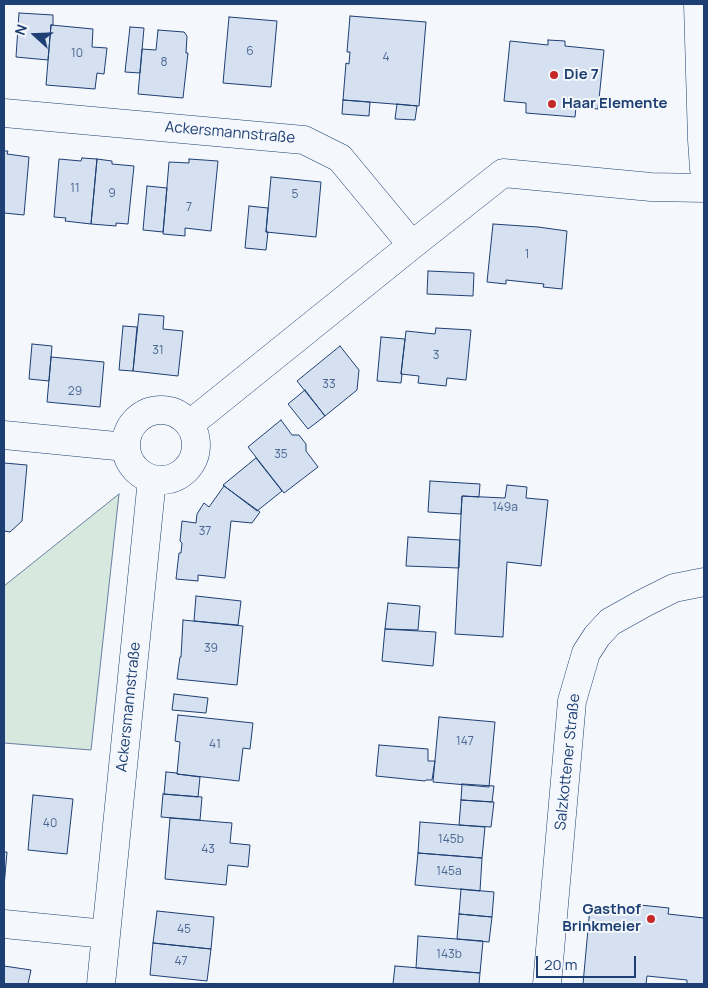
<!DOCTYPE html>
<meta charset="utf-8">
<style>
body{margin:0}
#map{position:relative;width:708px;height:988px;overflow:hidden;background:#f4f7fb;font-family:Manrope,sans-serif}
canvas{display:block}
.frame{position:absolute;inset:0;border:5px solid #1d3f73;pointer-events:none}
.north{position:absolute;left:10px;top:10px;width:50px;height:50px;-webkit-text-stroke:4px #f4f7fb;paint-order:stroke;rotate:290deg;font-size:14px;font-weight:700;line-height:20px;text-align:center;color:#1d3f73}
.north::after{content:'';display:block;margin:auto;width:18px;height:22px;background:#1d3f73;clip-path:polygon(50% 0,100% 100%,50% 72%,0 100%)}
.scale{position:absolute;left:536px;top:956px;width:100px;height:22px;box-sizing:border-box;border:2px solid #1d3f73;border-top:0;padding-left:6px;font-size:15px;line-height:18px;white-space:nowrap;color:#1d3f73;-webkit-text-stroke:4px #f4f7fb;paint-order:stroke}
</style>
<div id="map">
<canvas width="708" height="988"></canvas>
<div class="frame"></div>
<div class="north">N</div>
<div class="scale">20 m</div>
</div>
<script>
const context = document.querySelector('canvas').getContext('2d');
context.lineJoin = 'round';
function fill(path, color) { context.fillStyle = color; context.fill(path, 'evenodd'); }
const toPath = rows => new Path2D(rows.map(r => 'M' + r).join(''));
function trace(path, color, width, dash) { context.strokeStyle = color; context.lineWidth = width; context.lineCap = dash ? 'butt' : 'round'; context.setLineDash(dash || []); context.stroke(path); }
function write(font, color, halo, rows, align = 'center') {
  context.font = font + ' Manrope,sans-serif'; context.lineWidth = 4; context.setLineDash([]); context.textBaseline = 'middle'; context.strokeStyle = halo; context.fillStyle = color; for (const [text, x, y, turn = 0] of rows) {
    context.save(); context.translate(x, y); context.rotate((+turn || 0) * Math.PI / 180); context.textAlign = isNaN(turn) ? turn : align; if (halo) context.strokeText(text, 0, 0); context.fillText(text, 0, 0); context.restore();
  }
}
const green = toPath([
 [119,494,91,750,4,743,4,586,119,494]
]);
const building = toPath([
 [19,13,53,15,53,25,51,25,48,60,16,57,19,13],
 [350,16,426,22,419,106,343,100,346,63,349,64,350,52,347,52,350,16],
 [229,17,277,21,271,87,223,83,229,17],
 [51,25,93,29,92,47,107,48,104,74,97,73,95,89,46,85,51,25],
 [130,27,144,28,140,73,125,72,130,27],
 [158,30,184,32,187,36,186,53,188,53,183,98,138,94,142,49,156,50,158,30],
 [548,40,565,41,565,46,604,50,598,109,576,107,575,117,526,113,526,103,504,101,510,41,548,45,548,40],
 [343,100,370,102,369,116,342,114,343,100],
 [397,104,417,106,415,120,395,119,397,104],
 [4,151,8,151,7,154,29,157,24,215,4,213,4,151],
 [82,158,97,159,91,224,65,221,66,218,54,217,59,159,81,161,82,158],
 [97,159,112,161,112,164,134,166,128,224,116,223,116,226,91,224,97,159],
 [189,159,218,161,211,231,185,228,185,236,163,234,169,162,189,163,189,159],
 [271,177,321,182,316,237,266,232,271,177],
 [147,186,167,188,163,232,143,230,147,186],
 [249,206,268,208,266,232,268,232,266,250,245,248,249,206],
 [493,224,538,227,567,231,562,289,543,287,544,284,506,280,506,284,487,282,493,224],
 [428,271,474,273,473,296,427,294,428,271],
 [139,314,164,316,163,329,183,331,178,376,133,371,139,314],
 [123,326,137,327,133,371,119,370,123,326],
 [436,328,471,330,466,380,447,378,446,386,418,383,419,376,401,374,406,331,435,334,436,328],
 [381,337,405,339,401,374,402,374,401,383,377,381,381,337],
 [32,344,52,346,49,381,29,379,32,344],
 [340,346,359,370,357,390,325,416,297,381,340,346],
 [51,357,104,362,100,407,47,402,51,357],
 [305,390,325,416,308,429,288,404,305,390],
 [281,420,292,435,299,435,306,444,306,451,318,467,284,493,248,447,281,420],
 [256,458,282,491,257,511,223,485,256,458],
 [4,463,27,465,22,521,10,532,4,531,4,463],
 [430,481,480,484,479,497,462,496,461,514,428,512,430,481],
 [507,485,527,487,526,498,548,500,541,566,507,562,503,637,455,634,462,496,505,498,507,485],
 [224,486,260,512,252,523,231,521,225,578,198,575,198,581,176,579,179,553,181,553,182,543,180,541,182,521,196,523,197,514,204,503,209,507,224,486],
 [408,537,460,540,459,568,406,566,408,537],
 [196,596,241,601,238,625,194,621,196,596],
 [388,603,420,606,418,630,385,629,388,603],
 [183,620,243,626,237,685,177,679,180,657,181,657,183,620],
 [385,629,436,632,433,666,382,661,385,629],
 [174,694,208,698,206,713,172,710,174,694],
 [178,715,253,723,250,749,243,748,239,781,177,774,180,742,175,741,178,715],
 [439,717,495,722,489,787,433,782,439,717],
 [379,745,428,749,428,761,435,761,432,780,426,780,425,781,376,776,379,745],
 [166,772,177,773,177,774,200,777,198,797,164,794,166,772],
 [462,784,494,786,492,802,461,800,462,784],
 [163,794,202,797,200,820,161,817,163,794],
 [33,795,73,799,67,854,28,850,33,795],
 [461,800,494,802,491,827,459,825,461,800],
 [170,818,232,823,230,843,250,845,248,867,228,865,226,885,165,879,170,818],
 [420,822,485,827,482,858,418,853,420,822],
 [4,852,7,852,4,887,4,852],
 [418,853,482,858,480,891,415,885,418,853],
 [461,889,494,892,492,917,459,914,461,889],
 [640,905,669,908,668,914,704,918,704,984,687,984,687,980,647,976,646,984,583,984,590,907,639,912,640,905],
 [157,911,214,917,211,949,153,943,157,911],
 [459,914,492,917,489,942,457,939,459,914],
 [418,936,483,941,480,973,416,968,418,936],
 [153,943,211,949,207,981,150,975,153,943],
 [4,966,31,970,28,984,4,984,4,966],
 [395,966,480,973,479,984,393,984,395,966]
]);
const minor = toPath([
 [4,113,304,140,340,158,412,245],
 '126 445a35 35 0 1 1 70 0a35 35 0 1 1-70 0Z',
 [190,424,412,245,503,173,651,187,704,188],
 [4,435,126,447],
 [4,924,106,934],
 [101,984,152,479]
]);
const tertiary = toPath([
 [547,984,572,701,586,653,597,636,610,622,644,603,674,588,704,582]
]);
const secondary = toPath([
 [698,4,702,140,704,169]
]);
const markers = [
 [554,75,5,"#c62828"],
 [552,104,5,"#c62828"],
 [651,919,5,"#c62828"]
];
const numberNames = [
 ["6",250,52],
 ["10",77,54],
 ["4",386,58],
 ["8",164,63],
 ["11",75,189],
 ["9",112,194],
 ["5",295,195],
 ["7",189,208],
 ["1",527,255],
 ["31",158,351],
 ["3",436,356],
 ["33",329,385],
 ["29",75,392],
 ["35",281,455],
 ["149a",505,508],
 ["37",205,532],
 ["39",211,649],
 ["147",465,742],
 ["41",215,745],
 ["40",50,824],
 ["145b",451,840],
 ["43",208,850],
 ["145a",449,872],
 ["45",184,930],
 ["143b",449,955],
 ["47",181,962]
];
const poiNames = [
 ["Die 7",564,75],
 ["Haar Elemente",562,104],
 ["Gasthof",641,910,"right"],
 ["Brinkmeier",641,927,"right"]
];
const streetNames = [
 ["Ackersmannstraße",230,133,5],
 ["Ackersmannstraße",129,707,-84],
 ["Salzkottener Straße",568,762,-84]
];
fill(green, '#d7e8df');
trace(green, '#687fa3', 1);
fill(building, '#d5e0f0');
trace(building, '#1d3f73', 1);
trace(minor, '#1d3f73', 29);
trace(tertiary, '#1d3f73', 29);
trace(secondary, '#1d3f73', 29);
trace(minor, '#f4f7fb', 28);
trace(tertiary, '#f4f7fb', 28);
trace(secondary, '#f4f7fb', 28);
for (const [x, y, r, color] of markers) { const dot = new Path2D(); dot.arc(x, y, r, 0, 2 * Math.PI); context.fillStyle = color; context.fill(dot); trace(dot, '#f4f7fb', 2); }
write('12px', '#4b6792', null, numberNames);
write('bold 15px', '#1d3f73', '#f4f7fb', poiNames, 'left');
write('15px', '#1d3f73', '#f4f7fb', streetNames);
</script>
